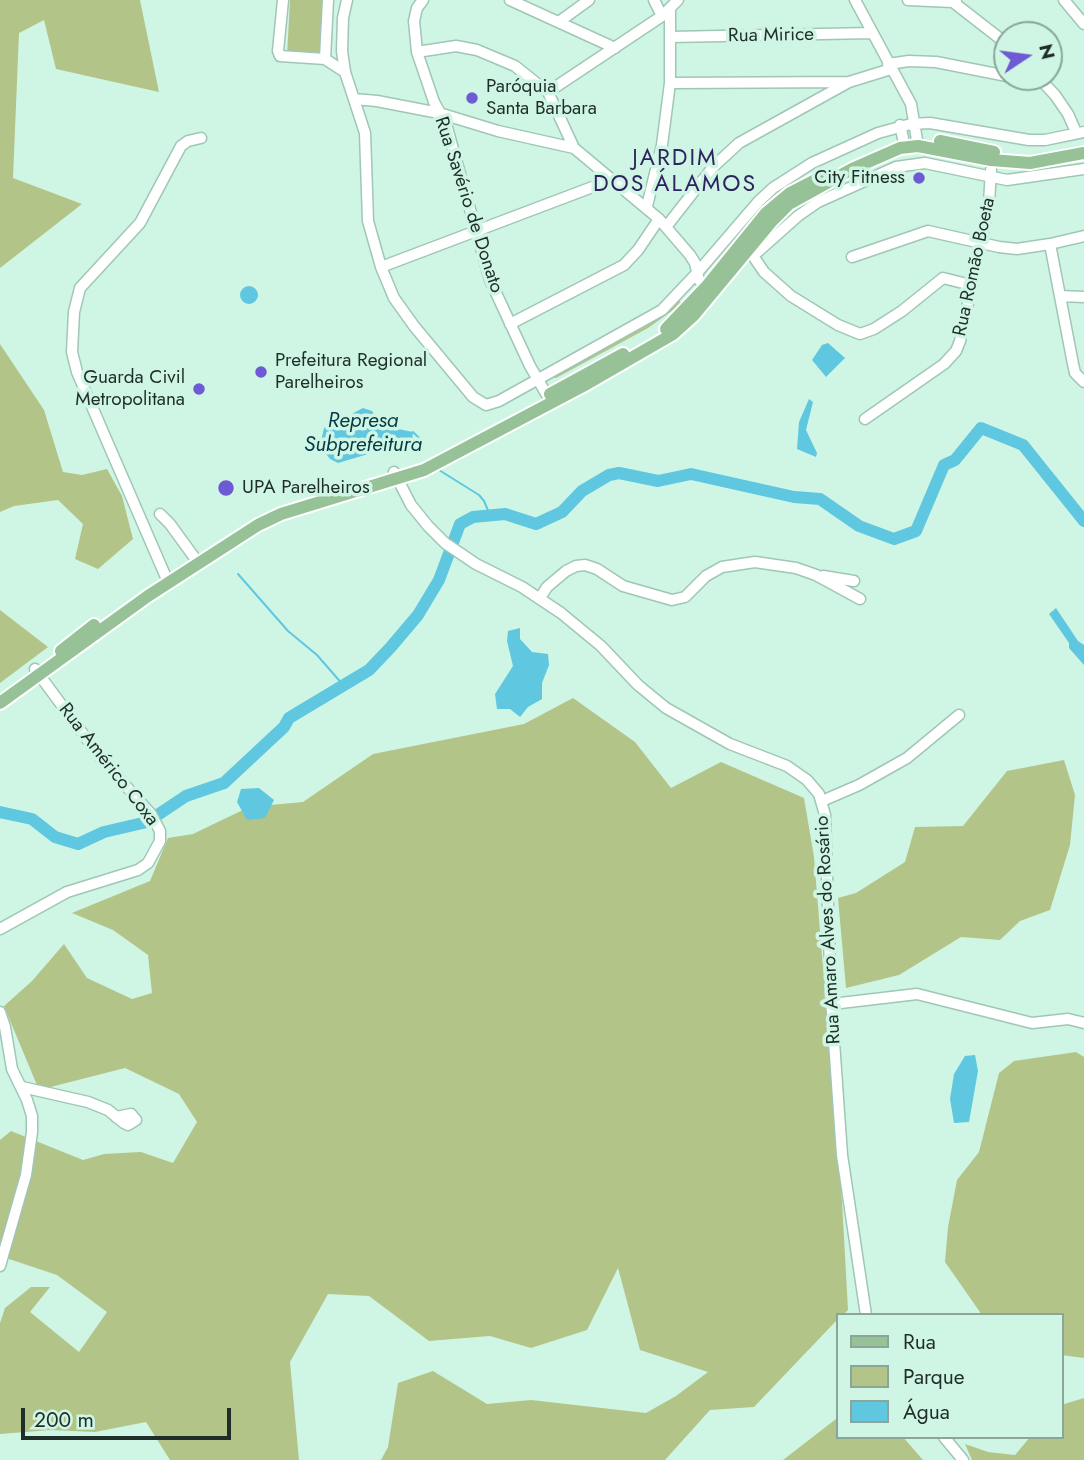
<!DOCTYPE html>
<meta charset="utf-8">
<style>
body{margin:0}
#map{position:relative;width:1084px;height:1460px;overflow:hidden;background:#cff6e5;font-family:Jost,sans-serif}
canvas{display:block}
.legend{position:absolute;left:836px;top:1313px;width:228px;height:126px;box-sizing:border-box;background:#cff6e5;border:2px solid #89a699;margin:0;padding:9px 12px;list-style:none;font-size:21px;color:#1f2e28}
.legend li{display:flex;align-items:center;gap:14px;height:35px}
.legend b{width:35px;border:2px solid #89a699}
.north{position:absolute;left:993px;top:21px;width:70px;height:70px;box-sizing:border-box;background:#cff6e5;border:2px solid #89a699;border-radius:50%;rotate:77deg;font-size:19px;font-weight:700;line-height:28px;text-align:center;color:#1f2e28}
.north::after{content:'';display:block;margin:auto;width:24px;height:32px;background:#6e5ad4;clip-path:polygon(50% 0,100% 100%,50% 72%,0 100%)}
.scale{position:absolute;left:21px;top:1408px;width:210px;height:32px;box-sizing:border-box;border:4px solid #1f2e28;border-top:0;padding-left:9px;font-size:21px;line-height:24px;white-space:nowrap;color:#1f2e28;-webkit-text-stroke:5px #cff6e5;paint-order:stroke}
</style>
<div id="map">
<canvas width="1084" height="1460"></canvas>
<ul class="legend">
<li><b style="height:9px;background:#97c298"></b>Rua</li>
<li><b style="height:19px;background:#b3c488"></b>Parque</li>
<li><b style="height:19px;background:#5fc7df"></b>Água</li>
</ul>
<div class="north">N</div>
<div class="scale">200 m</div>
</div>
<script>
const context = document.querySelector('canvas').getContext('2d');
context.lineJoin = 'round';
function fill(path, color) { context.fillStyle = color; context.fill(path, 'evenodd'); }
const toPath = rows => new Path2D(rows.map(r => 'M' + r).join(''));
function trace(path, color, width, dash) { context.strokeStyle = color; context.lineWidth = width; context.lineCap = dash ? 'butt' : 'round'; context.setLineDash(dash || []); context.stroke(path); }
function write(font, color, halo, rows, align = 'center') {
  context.font = font + ' Jost,sans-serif'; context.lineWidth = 7; context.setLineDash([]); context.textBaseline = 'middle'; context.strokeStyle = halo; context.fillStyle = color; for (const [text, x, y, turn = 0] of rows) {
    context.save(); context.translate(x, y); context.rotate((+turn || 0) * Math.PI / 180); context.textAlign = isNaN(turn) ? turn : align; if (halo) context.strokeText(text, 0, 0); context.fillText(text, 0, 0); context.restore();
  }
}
const green = toPath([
 [0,0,140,0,159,92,56,69,44,20,19,33,13,178,82,204,0,268],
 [290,0,326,0,323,55,287,56],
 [679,301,683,303,648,328,556,378,553,377,646,326],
 [0,344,44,410,63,472,82,475,107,469,122,496,133,539,98,569,75,559,83,524,58,500,14,506,0,512],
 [0,610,48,647,0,683],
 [573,698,635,742,671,788,721,762,804,798,814,857,842,1201,848,1310,843,1315,837,1315,837,1320,754,1407,710,1410,665,1460,381,1460,388,1447,398,1383,433,1371,487,1404,531,1400,646,1413,676,1396,708,1372,640,1350,618,1268,587,1330,531,1348,490,1336,429,1341,369,1296,328,1294,290,1362,299,1460,170,1460,146,1422,95,1432,50,1430,0,1434,0,1323,5,1308,31,1287,50,1287,30,1312,79,1352,107,1312,57,1275,0,1256,0,1140,11,1131,83,1160,104,1154,141,1152,173,1163,197,1122,179,1094,125,1068,39,1090,4,1006,32,981,64,944,87,978,132,999,152,993,148,955,113,930,72,913,150,881,168,838,193,834,249,807,303,802,373,754,524,724],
 [1064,760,1075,795,1070,845,1050,910,1020,921,1000,940,961,937,899,975,846,988,838,898,856,893,905,862,915,827,963,826,1007,771],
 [1076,1052,1084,1057,1084,1358,1061,1355,1061,1315,982,1315,945,1262,948,1227,957,1180,979,1152,999,1073,1014,1061],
 [1084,1398,1084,1460,972,1460,965,1444,988,1452,1015,1455,1030,1437,1061,1437,1061,1405],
 [836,1419,837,1437,903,1437,923,1460,783,1460]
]);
const water = toPath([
 '240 295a9 9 0 1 1 18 0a9 9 0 1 1-18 0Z',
 [828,343,845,358,826,377,812,360,822,345],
 [809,399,813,402,806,430,817,453,816,457,797,449,799,422],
 [363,408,372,411,376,417,383,417,393,428,413,432,412,441,338,463,330,459,320,446,324,428],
 [1056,608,1078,641,1084,645,1084,665,1069,648,1069,643,1049,614],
 [520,628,520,639,532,652,548,654,549,665,542,683,542,699,528,707,520,717,510,709,497,709,495,694,513,666,507,641,508,631],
 [259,788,274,800,265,818,247,820,237,802,241,789],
 [975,1055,978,1071,969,1122,954,1123,950,1099,954,1074,965,1056]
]);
const stream = toPath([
 [413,432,423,442,423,449],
 [439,470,479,495,484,501,490,515],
 [238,574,288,631,317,655,344,686]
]);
const river = toPath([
 [0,812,32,819,55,837,78,844,104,832,147,822,186,796,224,783,284,727,289,718,369,670,390,648,418,615,439,580,460,524,473,517,505,514,536,524,562,512,582,491,609,475,619,473,658,481,691,474,794,497,820,499,859,526,894,539,916,531,944,465,955,460,981,428,1023,445,1084,521]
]);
const minor = toPath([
 [283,0,278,51,280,56,325,59,345,72],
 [347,0,343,18,342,51,345,72,365,133,368,221,381,267,394,298,414,326,473,397,486,405,499,401,662,310,697,273,758,202,773,188,812,163,878,133,911,124,930,123,1029,140,1045,140,1084,132],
 [423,0,417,8,414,21,417,52,434,102,446,124,490,280,530,366,551,402],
 [510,0,615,48],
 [654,0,662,16],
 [855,0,911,104,918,146],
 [908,0,953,2,956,0],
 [1064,0,1084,24],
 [953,2,1007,44],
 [560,21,589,0],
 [670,37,872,33],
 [417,52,456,46,477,50,515,66,535,82,548,92,574,148,659,219,690,255,695,263,699,280,709,290],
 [325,59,328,0],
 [888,64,909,61,936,62,1007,76],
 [1015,77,1031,77],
 [1038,77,1055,95,1068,114,1076,132],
 [670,83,849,82],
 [548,92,662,16,678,0],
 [354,99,377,101,439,113,498,131,574,148],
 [900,125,905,147],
 [647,206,662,145,670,83,670,10],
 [666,227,713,167,739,143,849,82,891,69],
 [1050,244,1073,364,1075,373,1084,382],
 [751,253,764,272,791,296,838,325,860,334,874,329,902,311,943,278,971,285],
 [753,256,798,216,818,202,896,167,925,163,1007,180,1084,169],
 [852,257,928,231,999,247,1017,249,1050,244,1084,236],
 [381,267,611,180],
 [1060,296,1084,297],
 [510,324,624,265,638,250,659,219],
 [865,419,944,364,956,351,960,341,989,203,991,170],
 [394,472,411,505,428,526,445,543,476,564,522,587,561,613,601,646,638,685,666,708,730,744,787,766,807,780,819,794,825,815,831,999,842,1155,866,1315],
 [160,514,170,524,194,557],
 [165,575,77,372,72,352,74,312,80,288,140,223,181,146,188,141,201,138],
 [823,576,854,581],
 [540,598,547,587,566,571,576,566,585,565,597,569,623,586,672,600,685,597,706,576,722,567,755,562,796,568,816,575,860,599],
 [822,801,859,785,907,758,959,715],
 [0,929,67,892,138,870,148,863,160,841,160,831,151,814,100,757,35,669],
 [832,1004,917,994,1032,1023,1068,1019,1084,1023],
 [0,1012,5,1027,12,1069,27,1100,32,1116,32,1132,26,1175,0,1266],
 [22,1087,88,1102,108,1110,124,1123,128,1125,136,1120,131,1114,116,1117],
 [944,1437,963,1460]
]);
const major = toPath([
 [940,141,994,152],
 [666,329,706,287,766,213,790,193,821,177],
 [550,394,623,354],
 [61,651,94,625],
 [0,703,148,596,258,525,281,514,424,470,583,386,673,334,694,315,772,221,789,204,852,169,900,148,918,146,991,160,1030,163,1084,153]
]);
const markers = [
 [472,98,7,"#6e5ad4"],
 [919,178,7,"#6e5ad4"],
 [261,372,7,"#6e5ad4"],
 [199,389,7,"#6e5ad4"],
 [226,488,9,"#6e5ad4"]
];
const streetNames = [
 ["Rua Mirice",771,36,-1],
 ["Rua Savério de Donato",468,205,72],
 ["Rua Romão Boeta",975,267,-78],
 ["Rua Américo Coxa",108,765,52],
 ["Rua Amaro Alves do Rosário",829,930,-93]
];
const poiNames = [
 ["Paróquia",486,87],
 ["Santa Barbara",486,109],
 ["City Fitness",905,178,"right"],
 ["Prefeitura Regional",275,361],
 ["Parelheiros",275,383],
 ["Guarda Civil",185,378,"right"],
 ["Metropolitana",185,400,"right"],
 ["UPA Parelheiros",242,488]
];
const waterNames = [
 ["Represa",363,422],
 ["Subprefeitura",363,446]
];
const quarterNames = [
 ["JARDIM",675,159],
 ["DOS ÁLAMOS",675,185]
];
fill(green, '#b3c488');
fill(water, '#5fc7df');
trace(stream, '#5fc7df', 2);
trace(river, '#5fc7df', 12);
trace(minor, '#a0c6b6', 13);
trace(major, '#fff', 16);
trace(minor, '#fff', 10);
trace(major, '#97c298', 12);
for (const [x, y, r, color] of markers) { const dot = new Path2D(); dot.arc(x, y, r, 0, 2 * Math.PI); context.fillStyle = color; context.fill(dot); trace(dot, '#cff6e5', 2.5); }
write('19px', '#1f2e28', '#cff6e5', streetNames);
write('19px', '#1f2e28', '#cff6e5', poiNames, 'left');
write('italic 21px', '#073944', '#cff6e5', waterNames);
context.letterSpacing = '2px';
write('23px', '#2e245f', '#cff6e5', quarterNames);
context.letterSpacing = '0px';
</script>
